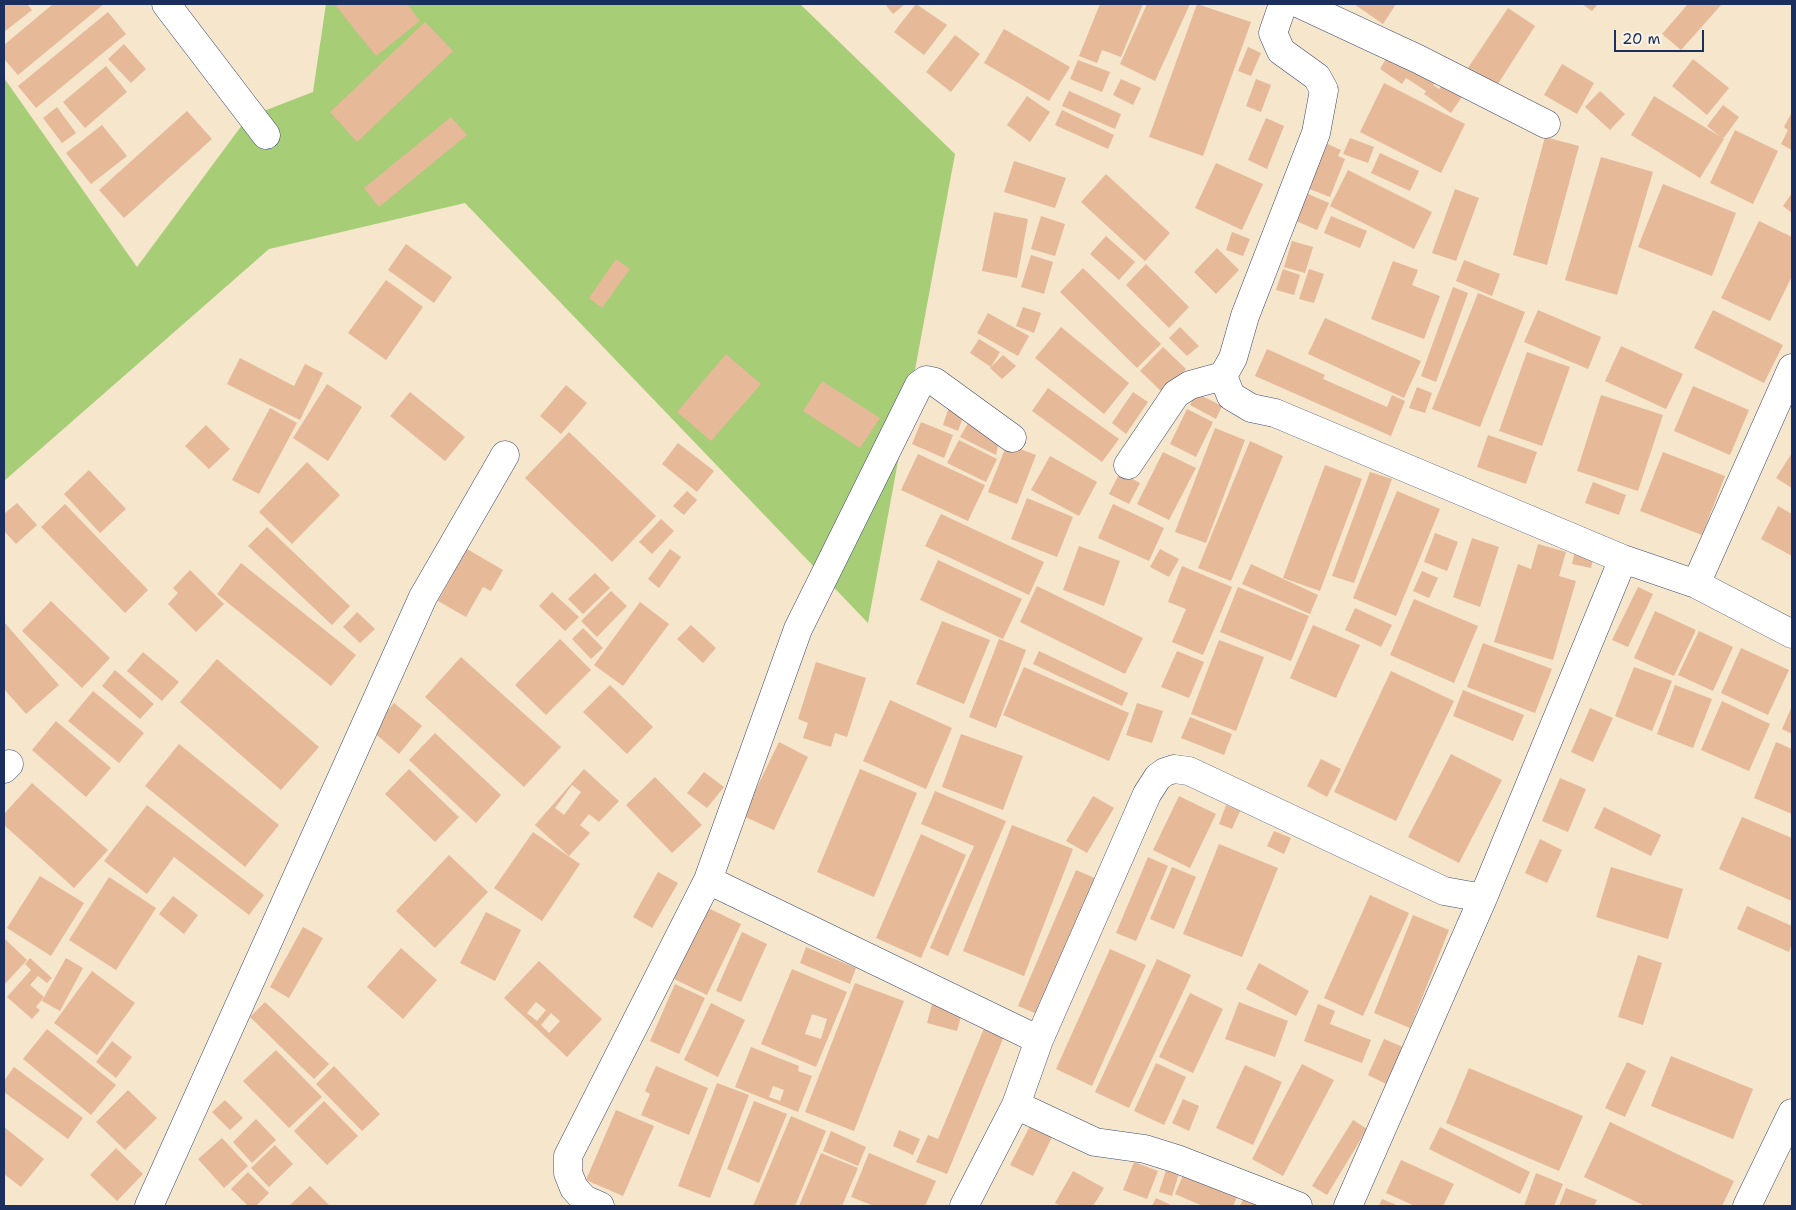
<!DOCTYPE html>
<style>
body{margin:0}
#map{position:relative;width:1796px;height:1210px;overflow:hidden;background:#f5e6cc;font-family:"Shantell Sans",sans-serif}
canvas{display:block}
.frame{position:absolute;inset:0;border:5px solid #1b2f5e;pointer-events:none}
.scale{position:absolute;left:1614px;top:30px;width:90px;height:22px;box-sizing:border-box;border:2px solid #1b2f5e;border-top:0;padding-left:6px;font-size:15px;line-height:18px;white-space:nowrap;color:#1b2f5e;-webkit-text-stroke:4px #fcf5e5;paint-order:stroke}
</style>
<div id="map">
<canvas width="1796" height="1210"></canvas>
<div class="frame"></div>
<div class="scale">20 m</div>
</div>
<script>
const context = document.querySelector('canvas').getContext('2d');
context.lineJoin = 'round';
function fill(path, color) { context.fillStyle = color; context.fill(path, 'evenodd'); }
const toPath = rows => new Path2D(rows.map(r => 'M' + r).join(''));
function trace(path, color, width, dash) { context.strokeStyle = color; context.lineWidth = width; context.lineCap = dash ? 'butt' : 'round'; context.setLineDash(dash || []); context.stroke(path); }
const green = toPath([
 [326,4,800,4,955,154,868,623,465,203,269,249,4,481,4,78,137,267,248,117,313,92]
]);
const building = toPath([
 [4,4,27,4,32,10,4,32],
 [53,4,104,4,18,75,4,59,4,45],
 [340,4,407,4,420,21,376,56,336,6],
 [885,4,905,4,893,14],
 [916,4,947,25,924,55,894,32],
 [1100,4,1143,4,1121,57,1102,50,1097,63,1079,56],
 [1147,4,1190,4,1155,81,1120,64],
 [1197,4,1251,22,1203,156,1149,137],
 [1354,4,1396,4,1383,24],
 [1582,4,1598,4,1592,11],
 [1688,4,1722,4,1681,50,1662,34],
 [1508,8,1535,26,1496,87,1468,68],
 [108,12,126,34,36,108,18,86],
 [425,22,453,51,357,142,330,112],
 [1004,29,1070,67,1049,101,984,63],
 [955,35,980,54,951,92,926,72],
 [124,44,146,69,131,83,108,59],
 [1248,47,1261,53,1251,76,1238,71],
 [1391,50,1437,80,1433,85,1439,89,1446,80,1465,92,1451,113,1424,94,1426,91,1406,78,1402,84,1380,69],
 [1693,59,1729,88,1707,115,1672,86],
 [1078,60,1110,72,1102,92,1070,79],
 [1562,64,1594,83,1577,114,1544,95],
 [106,66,127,92,85,128,63,102],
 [1121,79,1141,88,1133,105,1113,95],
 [1256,79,1271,85,1261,112,1246,106],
 [1384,83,1465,124,1441,173,1360,132],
 [1069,91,1121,114,1115,129,1062,106],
 [1600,91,1625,114,1610,130,1585,107],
 [1027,96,1050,112,1030,142,1007,125],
 [1654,96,1724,139,1700,178,1631,135],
 [1723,105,1739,117,1723,139,1707,126],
 [57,107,76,133,62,143,43,118],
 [1062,110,1114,135,1108,149,1055,125],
 [187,111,212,139,124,218,99,190],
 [1792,112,1792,150,1781,144,1788,130,1784,127],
 [451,117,467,135,379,207,364,188],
 [1266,118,1284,126,1267,169,1248,160],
 [102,125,127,156,91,184,66,153],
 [1735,130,1778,151,1753,204,1710,183],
 [1545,137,1579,146,1547,265,1513,255],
 [1350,138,1374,147,1368,163,1343,154],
 [1321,141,1341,150,1338,156,1345,159,1330,197,1302,186],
 [1380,153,1419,171,1410,191,1371,173],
 [1601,157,1653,172,1617,295,1565,280],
 [1014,161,1066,178,1055,208,1004,192],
 [1216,163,1263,184,1242,230,1195,208],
 [1348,170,1432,212,1414,249,1330,206],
 [1106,174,1170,233,1145,261,1081,202],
 [1663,184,1736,213,1712,276,1638,247],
 [1455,189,1479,198,1456,261,1432,253],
 [1299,190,1329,203,1317,230,1287,217],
 [1792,193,1792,213,1783,206],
 [994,212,1028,219,1017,278,982,271],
 [1041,216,1065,224,1055,256,1031,249],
 [1331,216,1367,231,1360,248,1324,233],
 [1759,221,1792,237,1792,276,1770,321,1721,298],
 [1232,232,1250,239,1243,256,1226,250],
 [1106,236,1135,262,1119,280,1090,254],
 [1292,241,1313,247,1305,273,1284,267],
 [406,244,452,277,434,303,388,270],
 [1217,248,1239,270,1216,294,1194,272],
 [1031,255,1053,262,1044,294,1021,287],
 [616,259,630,269,602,308,589,298],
 [1464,260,1500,274,1492,296,1456,281],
 [1393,261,1418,270,1412,285,1440,296,1424,339,1371,319],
 [1146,264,1189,307,1169,328,1126,285],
 [1083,268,1161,344,1137,368,1060,292],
 [1283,269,1300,275,1294,295,1276,290],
 [1309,269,1324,274,1314,303,1299,299],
 [386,280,423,307,386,360,348,333],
 [1453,287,1468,293,1436,382,1421,376],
 [1478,293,1525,312,1480,427,1432,409],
 [1023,307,1041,313,1034,333,1016,326],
 [1538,310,1601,337,1588,369,1524,342],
 [1713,310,1783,345,1764,383,1694,348],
 [988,313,1029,336,1018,356,977,333],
 [1325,318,1421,361,1404,398,1308,354],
 [1061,327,1129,383,1104,414,1035,358],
 [1180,327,1199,346,1187,356,1169,338],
 [979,339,1000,352,991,367,970,353],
 [1621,346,1683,374,1666,409,1605,381],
 [1163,347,1186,369,1163,393,1140,371],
 [1267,349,1325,375,1323,379,1387,407,1392,395,1405,401,1391,436,1255,376],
 [1527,352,1570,367,1542,446,1499,431],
 [726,354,761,384,711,441,677,412],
 [1003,355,1016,366,1002,379,990,368],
 [240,358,294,386,305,364,323,373,300,420,227,384],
 [822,381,880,418,860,448,803,411],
 [327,384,362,407,328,461,293,438],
 [566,385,587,403,561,434,540,416],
 [1693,386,1749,410,1730,455,1674,431],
 [1417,387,1432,393,1425,413,1409,408],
 [1048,388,1119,439,1102,462,1032,411],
 [410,392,465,437,445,461,390,416],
 [1133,392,1148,402,1126,434,1112,423],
 [1196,393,1222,406,1216,419,1190,405],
 [1601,395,1663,415,1638,491,1577,471],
 [951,401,966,409,958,431,943,425],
 [270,408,297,423,259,494,232,480],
 [1187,409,1213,422,1196,457,1170,444],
 [970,420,1000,437,996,455,960,437],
 [921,422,953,435,944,458,912,444],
 [206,425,230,449,209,469,185,446],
 [1215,428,1245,440,1206,543,1175,532],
 [569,432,656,516,612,562,525,478],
 [1488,435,1537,452,1526,484,1477,467],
 [959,440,997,459,986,482,947,463],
 [1250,441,1283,456,1231,581,1198,568],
 [678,443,714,471,697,492,662,464],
 [1007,444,1036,455,1017,504,988,492],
 [1163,452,1196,468,1169,520,1137,504],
 [1663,452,1725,476,1702,535,1640,511],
 [1792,453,1792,488,1776,478],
 [918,454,985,485,968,521,901,490],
 [1050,456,1097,482,1079,516,1031,490],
 [307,462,340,495,292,544,259,512],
 [1325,465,1362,479,1320,591,1283,578],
 [89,470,126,509,100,533,64,494],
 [1120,472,1140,483,1129,504,1109,494],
 [1370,472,1392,479,1354,583,1332,576],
 [1593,482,1626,495,1619,515,1585,503],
 [687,491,697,500,684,515,673,506],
 [1397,491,1440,509,1396,616,1353,598],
 [1027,498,1073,517,1057,557,1011,539],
 [17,503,37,525,16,544,4,531,4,514],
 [65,504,148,590,125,613,41,527],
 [1113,504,1164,528,1149,561,1098,538],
 [1778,506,1792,514,1792,556,1761,539],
 [941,514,1044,562,1029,595,925,546],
 [661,519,674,531,652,554,639,542],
 [267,527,350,606,332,625,248,546],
 [1435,533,1458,542,1447,571,1424,562],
 [1472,538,1499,547,1480,607,1453,597],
 [1538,544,1566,552,1559,576,1576,581,1553,660,1494,642,1518,564,1531,569],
 [1079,546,1120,561,1104,606,1063,590],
 [1576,546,1595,550,1591,568,1572,564],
 [467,549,503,570,491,591,483,587,466,617,438,601],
 [670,549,681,557,659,588,648,579],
 [1160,549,1179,559,1169,577,1150,567],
 [938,560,1022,599,1003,639,920,600],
 [241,563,356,655,331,686,217,594],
 [1251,564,1318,595,1310,614,1242,584],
 [1182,566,1232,587,1203,655,1172,642,1186,609,1168,602],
 [190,570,224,604,196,632,168,604,178,593,173,588],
 [1422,571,1438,578,1429,598,1413,591],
 [595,573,610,588,583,614,568,599],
 [1037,586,1143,638,1125,674,1020,622],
 [1238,587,1309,616,1291,661,1220,632],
 [1638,587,1653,594,1628,647,1612,640],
 [611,591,627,606,597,637,581,621],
 [552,592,579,617,565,631,539,606],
 [1414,599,1478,626,1454,683,1390,655],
 [51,601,110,658,82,688,22,631],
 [640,602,669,624,623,686,594,665],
 [1355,608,1392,625,1381,647,1345,630],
 [1655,611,1696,630,1674,676,1634,658],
 [357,612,375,629,360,643,343,627],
 [942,621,990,640,964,704,916,684],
 [4,622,59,685,26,714,4,689],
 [691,625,716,648,703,663,677,639],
 [1313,625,1360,645,1336,698,1290,678],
 [583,628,603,648,591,659,572,639],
 [1699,631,1733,647,1713,691,1678,675],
 [560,639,591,670,546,715,515,685],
 [999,639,1026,650,996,728,969,717],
 [1219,640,1264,657,1236,731,1191,714],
 [1483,643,1552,669,1535,713,1467,687],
 [1741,648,1789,670,1768,715,1721,693],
 [1039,651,1128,693,1122,706,1033,664],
 [1177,651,1204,662,1189,698,1161,687],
 [143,652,179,682,162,701,127,671],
 [461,657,561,747,524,787,425,697],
 [217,659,319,747,281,790,180,702],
 [816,662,866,678,847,737,835,733,831,747,803,738,808,723,798,719],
 [1024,667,1129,713,1109,761,1003,715],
 [1634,667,1672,681,1652,731,1615,716],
 [115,670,154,704,140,719,102,686],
 [1391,671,1454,701,1396,821,1334,792],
 [610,685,653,727,627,754,583,712],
 [1675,685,1712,699,1693,748,1657,734],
 [1463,690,1524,715,1513,741,1453,716],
 [93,691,144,733,119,763,68,721],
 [890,700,952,728,926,789,863,761],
 [1722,701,1770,724,1749,771,1701,750],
 [394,703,422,726,399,754,371,730],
 [1137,703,1163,711,1152,743,1126,735],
 [1792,706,1792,734,1782,729],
 [1590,708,1613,718,1593,762,1571,752],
 [1190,717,1232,734,1224,755,1181,738],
 [56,721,111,768,86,797,32,750],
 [435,733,501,795,476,823,409,760],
 [961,734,1023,756,1003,810,942,787],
 [779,742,808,757,774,830,743,816],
 [1776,742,1792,749,1792,814,1754,798],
 [179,744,279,825,245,867,145,786],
 [1451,754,1502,780,1459,863,1408,837],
 [1321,759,1341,769,1327,797,1307,786],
 [409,769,459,817,435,842,385,794],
 [584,769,619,801,599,822,589,814,580,825,590,833,569,856,535,825],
 [572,785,581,792,564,815,555,808],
 [860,769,917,793,874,897,817,872],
 [704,772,724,787,707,808,687,793],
 [655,777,702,825,672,853,626,805],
 [1560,778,1586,789,1568,832,1542,821],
 [32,783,108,850,74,888,4,825,4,814],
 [935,791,1006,821,948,956,930,948,974,846,921,824],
 [1093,796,1114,808,1087,853,1066,841],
 [1179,796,1216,814,1190,868,1153,850],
 [147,805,264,895,249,915,174,857,147,894,104,861],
 [1226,805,1240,811,1232,829,1219,824],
 [1604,807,1661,835,1651,856,1594,828],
 [1742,817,1792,838,1792,901,1719,869],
 [1012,825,1073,849,1024,976,963,951],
 [1274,831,1291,838,1284,854,1267,846],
 [533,832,580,864,542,921,494,888],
 [921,834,966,855,921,958,876,938],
 [1540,839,1562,850,1547,883,1525,873],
 [1219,844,1278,868,1242,957,1183,934],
 [449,855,488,892,435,948,396,911],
 [1148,857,1168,866,1136,941,1116,933],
 [1172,867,1196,877,1174,929,1150,919],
 [1611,867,1683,889,1668,939,1596,917],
 [1076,870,1104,882,1047,1018,1018,1006],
 [658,872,678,883,652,928,633,917],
 [40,876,84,903,51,956,7,928],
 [109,877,156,908,116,970,69,940],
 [1370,895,1409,913,1363,1016,1324,998],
 [173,896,198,915,184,934,159,914],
 [1747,906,1792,926,1792,943,1789,952,1737,929],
 [708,908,741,924,707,995,674,979],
 [486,912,521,930,495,981,460,963],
 [1413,915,1449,930,1410,1028,1374,1013],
 [303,927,323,938,289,998,270,987],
 [742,932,767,944,741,1002,716,991],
 [4,938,27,960,4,985],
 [806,947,856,968,850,984,800,963],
 [401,948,437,980,403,1019,367,987],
 [1110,949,1146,965,1092,1086,1056,1069],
 [1638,955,1662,963,1643,1025,1618,1017],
 [30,958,52,978,47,983,38,976,30,985,44,997,36,1007,40,1010,32,1019,7,997,31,970,25,964],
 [66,958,83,968,60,1011,42,1001],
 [1157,959,1191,975,1129,1108,1095,1092],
 [539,961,602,1019,567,1057,504,998],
 [536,1002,546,1010,537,1021,527,1013],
 [551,1013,560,1021,549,1033,541,1025],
 [1259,963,1309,991,1296,1016,1246,989],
 [792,969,847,992,816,1067,761,1044],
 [812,1014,827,1019,821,1039,805,1034],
 [92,971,135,1003,97,1055,54,1023],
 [855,983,904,1001,854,1131,805,1112],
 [675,984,705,998,679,1054,650,1041],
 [1190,993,1223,1009,1193,1073,1159,1057],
 [265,1002,329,1064,314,1079,250,1017],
 [1239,1002,1288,1021,1275,1057,1225,1039],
 [711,1003,745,1020,718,1077,684,1060],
 [932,1004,962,1012,957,1031,927,1023],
 [1318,1004,1335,1011,1330,1024,1371,1040,1362,1063,1304,1041],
 [985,1026,1005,1034,947,1174,916,1162,928,1135,938,1139],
 [47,1029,116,1085,91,1115,23,1059],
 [1384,1039,1403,1047,1386,1084,1368,1075],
 [112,1041,132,1057,116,1078,96,1062],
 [751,1047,799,1066,798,1071,812,1076,798,1112,735,1087],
 [773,1086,784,1090,780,1101,769,1097],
 [276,1050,322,1097,289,1128,243,1081],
 [1671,1056,1753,1089,1733,1139,1651,1106],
 [1627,1062,1646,1071,1625,1117,1605,1108],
 [1156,1063,1186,1077,1164,1125,1134,1111],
 [1302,1064,1334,1080,1283,1176,1252,1159],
 [1245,1065,1282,1082,1253,1145,1216,1128],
 [334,1066,380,1114,362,1131,316,1084],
 [656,1066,708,1088,689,1135,641,1115,650,1094,645,1091],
 [14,1067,83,1118,68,1139,4,1092,4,1081],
 [1469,1068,1583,1116,1559,1171,1446,1123],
 [717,1083,749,1095,710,1198,678,1186],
 [128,1090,157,1118,125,1150,96,1122],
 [1183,1099,1199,1106,1189,1131,1172,1123],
 [225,1100,243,1118,230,1130,212,1112],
 [324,1101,358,1136,327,1165,294,1131],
 [754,1101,787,1114,759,1183,727,1169],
 [616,1110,654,1126,623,1196,586,1180],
 [791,1116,826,1131,795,1206,753,1206],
 [256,1119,276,1140,252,1163,233,1142],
 [1353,1120,1367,1129,1327,1195,1312,1186],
 [1610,1122,1734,1181,1722,1206,1645,1206,1584,1177],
 [1030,1126,1052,1137,1033,1176,1010,1165],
 [4,1127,44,1159,21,1187,4,1174],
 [1440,1127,1530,1172,1520,1194,1429,1149],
 [899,1130,920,1139,913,1155,893,1146],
 [831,1131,866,1147,858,1166,823,1151],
 [222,1138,248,1166,224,1188,198,1159],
 [275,1145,293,1164,269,1187,251,1168],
 [116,1148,143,1174,117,1201,90,1175],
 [821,1153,858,1168,842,1206,799,1206],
 [869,1153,936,1181,925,1206,874,1206,851,1197],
 [1401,1160,1454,1184,1443,1206,1415,1206,1386,1193],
 [1134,1162,1158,1171,1147,1199,1123,1190],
 [1168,1164,1181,1167,1172,1196,1159,1192],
 [1073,1171,1104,1188,1093,1206,1061,1206,1055,1203],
 [1185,1171,1238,1195,1233,1206,1203,1206,1175,1194],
 [248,1172,269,1193,256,1206,248,1206,231,1189],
 [1536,1173,1563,1184,1554,1206,1524,1206],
 [310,1186,330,1206,289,1206],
 [1566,1188,1597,1200,1594,1206,1559,1206],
 [1244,1197,1264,1206,1240,1206],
 [1156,1198,1173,1206,1152,1206],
 [1382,1199,1399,1206,1379,1206]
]);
const minor = toPath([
 [166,4,266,135],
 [1300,4,1418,59,1546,124],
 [1223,376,1231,396,1251,408,1275,413,1623,559,1696,584,1792,634],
 [1128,465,1176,394,1190,385,1223,376,1233,358,1245,316,1316,133,1324,90,1317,77,1281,51,1273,33,1283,4],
 [1696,584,1792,368],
 [4,769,9,764],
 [708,880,1039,1040],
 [1016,1105,1095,1142,1145,1149,1177,1159,1298,1206],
 [149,1206,423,597,505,455],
 [600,1206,584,1199,574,1188,568,1173,568,1156,708,880,798,629,919,385,926,380,935,382,1012,438],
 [964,1206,1016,1105,1039,1040,1147,794,1158,777,1165,772,1174,769,1189,771,1444,891,1483,898],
 [1348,1206,1483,898,1623,559],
 [1747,1206,1792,1113]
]);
fill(green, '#a7cd77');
fill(building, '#e6b999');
trace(minor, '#3c4a6e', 29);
trace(minor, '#fff', 28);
</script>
